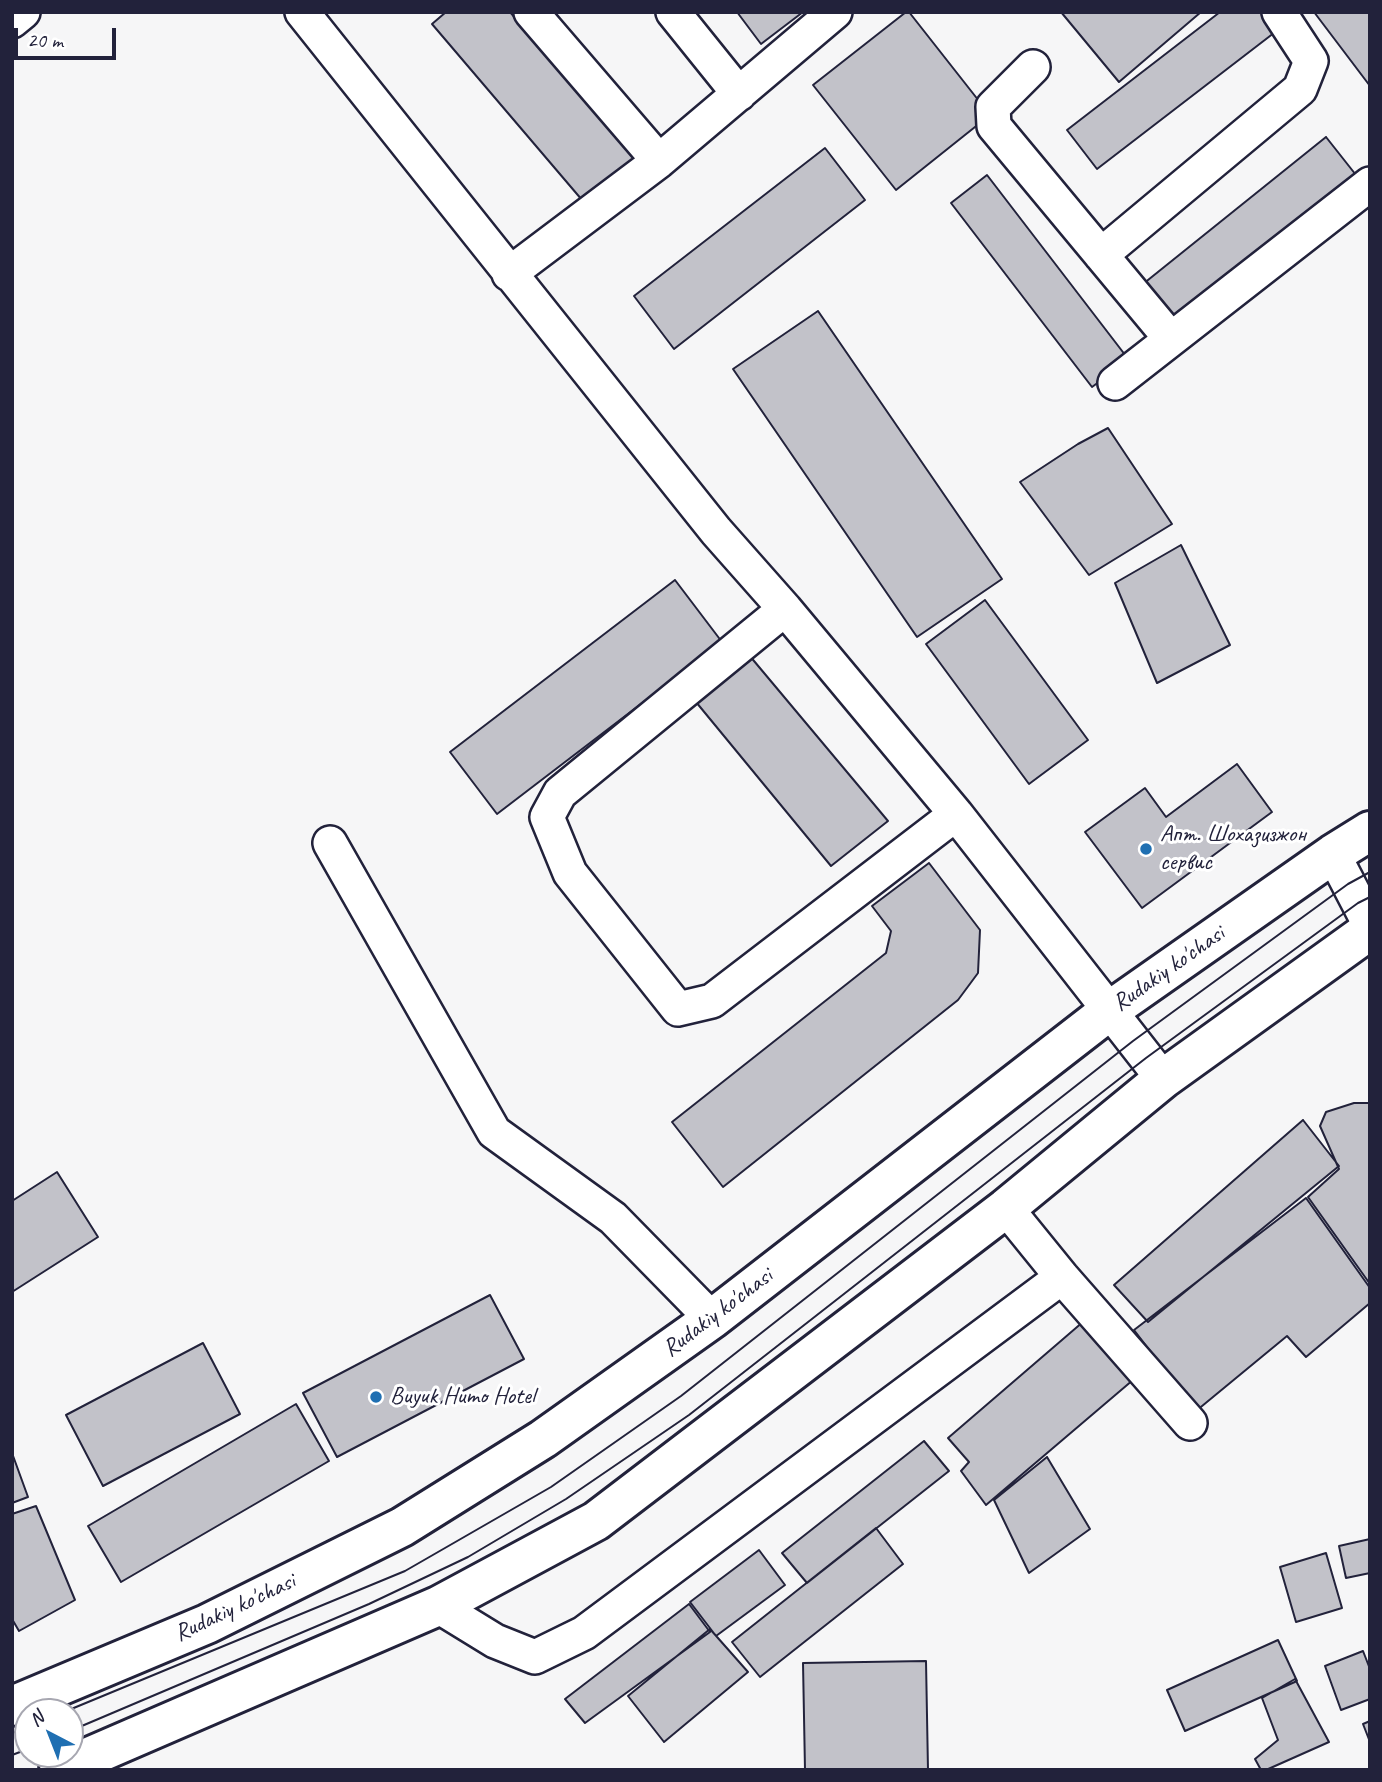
<!DOCTYPE html>
<meta charset="utf-8">
<style>
body{margin:0}
#map{position:relative;width:1382px;height:1782px;overflow:hidden;background:#f6f6f7;font-family:Caveat,sans-serif}
canvas{display:block}
.frame{position:absolute;inset:0;border:14px solid #22223b;pointer-events:none}
.north{position:absolute;left:14px;top:1698px;width:70px;height:70px;box-sizing:border-box;background:#fff;border:2px solid #a7a7b1;border-radius:50%;rotate:318deg;font-size:19px;font-weight:700;line-height:28px;text-align:center;color:#22223b}
.north::after{content:'';display:block;margin:auto;width:24px;height:32px;background:#1f6fb2;clip-path:polygon(50% 0,100% 100%,50% 72%,0 100%)}
.scale{position:absolute;left:14px;top:28px;width:102px;height:32px;box-sizing:border-box;border:4px solid #22223b;border-top:0;padding-left:9px;font-size:21px;line-height:24px;white-space:nowrap;color:#22223b;-webkit-text-stroke:5px #fff;paint-order:stroke}
</style>
<div id="map">
<canvas width="1382" height="1782"></canvas>
<div class="frame"></div>
<div class="north">N</div>
<div class="scale">20 m</div>
</div>
<script>
const context = document.querySelector('canvas').getContext('2d');
context.lineJoin = 'round';
function fill(path, color) { context.fillStyle = color; context.fill(path, 'evenodd'); }
const toPath = rows => new Path2D(rows.map(r => 'M' + r).join(''));
function trace(path, color, width, dash) { context.strokeStyle = color; context.lineWidth = width; context.lineCap = dash ? 'butt' : 'round'; context.setLineDash(dash || []); context.stroke(path); }
function write(font, color, halo, rows, align = 'center') {
  context.font = font + ' Caveat,sans-serif'; context.lineWidth = 6; context.setLineDash([]); context.textBaseline = 'middle'; context.strokeStyle = halo; context.fillStyle = color; for (const [text, x, y, turn = 0] of rows) {
    context.save(); context.translate(x, y); context.rotate((+turn || 0) * Math.PI / 180); context.textAlign = isNaN(turn) ? turn : align; if (halo) context.strokeText(text, 0, 0); context.fillText(text, 0, 0); context.restore();
  }
}
const building = toPath([
 [446,12,510,12,639,163,588,207,432,24,446,12],
 [737,12,803,12,761,44,737,12],
 [906,12,909,12,990,115,896,190,813,85,906,12],
 [1061,12,1201,12,1119,82,1061,12],
 [1220,12,1272,12,1283,26,1097,169,1067,130,1220,12],
 [1314,12,1370,12,1370,86,1314,12],
 [1326,137,1356,175,1174,322,1143,284,1326,137],
 [825,148,865,200,674,349,634,296,825,148],
 [987,175,1129,360,1092,387,951,203,987,175],
 [818,311,1002,579,917,637,733,369,818,311],
 [1108,428,1172,524,1089,575,1020,482,1078,444,1108,428],
 [1181,545,1230,645,1157,683,1115,583,1181,545],
 [675,580,722,642,497,814,450,752,675,580],
 [985,600,1088,740,1029,784,926,644,985,600],
 [749,655,888,821,831,866,696,702,749,655],
 [1237,764,1272,812,1142,908,1085,832,1145,788,1166,817,1237,764],
 [929,863,980,930,978,973,958,1000,723,1187,672,1122,886,953,891,931,872,906,929,863],
 [1354,1103,1370,1103,1370,1284,1308,1197,1339,1169,1320,1126,1326,1112,1354,1103],
 [1303,1120,1339,1166,1148,1322,1114,1285,1303,1120],
 [57,1172,98,1237,12,1292,12,1201,57,1172],
 [1306,1198,1370,1288,1370,1303,1306,1357,1287,1336,1196,1411,1134,1330,1306,1198],
 [490,1295,524,1359,337,1457,303,1393,490,1295],
 [1091,1315,1140,1374,986,1505,961,1471,969,1462,948,1438,1091,1315],
 [203,1343,240,1414,103,1486,66,1415,203,1343],
 [296,1404,329,1461,121,1582,88,1526,296,1404],
 [924,1441,949,1471,807,1583,782,1553,924,1441],
 [12,1453,28,1497,12,1503,12,1453],
 [1047,1457,1090,1529,1029,1573,994,1500,1047,1457],
 [36,1506,75,1600,19,1631,12,1619,12,1514,36,1506],
 [876,1528,903,1564,760,1677,732,1642,876,1528],
 [1370,1539,1370,1573,1346,1578,1339,1546,1370,1539],
 [759,1550,785,1585,716,1636,690,1602,759,1550],
 [1326,1553,1342,1608,1296,1622,1280,1567,1326,1553],
 [689,1604,710,1632,585,1723,565,1699,689,1604],
 [710,1629,748,1672,664,1742,628,1696,710,1629],
 [1278,1640,1297,1681,1185,1731,1167,1690,1278,1640],
 [1363,1651,1370,1669,1370,1699,1341,1710,1325,1666,1363,1651],
 [926,1661,928,1770,805,1770,803,1663,926,1661],
 [1295,1679,1329,1742,1266,1770,1261,1770,1255,1759,1278,1740,1262,1698,1295,1679],
 [1370,1721,1370,1742,1363,1724,1370,1721]
]);
const minor = toPath([
 [302,12,716,531,785,609,956,814,1163,1079],
 [531,12,659,161],
 [673,12,739,94],
 [12,21,23,12],
 [1033,67,993,107,994,126,1171,339],
 [1101,255,1300,89,1311,61,1279,12],
 [509,274,659,161,835,12],
 [1115,383,1370,184],
 [785,609,560,793,547,817,570,873,678,1009,712,1001,956,814],
 [330,843,494,1132,613,1218,712,1319],
 [1333,854,1370,925],
 [1006,1208,1062,1277,1190,1423],
 [438,1606,495,1641,535,1657,584,1633,1062,1277]
]);
const major = toPath([
 [12,1706,207,1624,402,1527,543,1439,712,1319,1109,1011,1333,854,1370,831],
 [59,1770,438,1606,596,1521,1006,1208,1163,1079,1370,930]
]);
const tram = toPath([
 [64,1712,405,1571,551,1487,681,1396,1133,1041,1348,884,1370,872],
 [70,1731,369,1604,468,1557,566,1499,689,1415,1146,1058,1358,903,1370,897],
 [12,1733,28,1727],
 [12,1755,28,1749]
]);
const markers = [
 [1146,849,7,"#1f6fb2"],
 [376,1397,7,"#1f6fb2"]
];
const poiNames = [
 ["Апт. Шохазизжон",1160,835],
 ["сервис",1160,863],
 ["Buyuk Humo Hotel",390,1397]
];
const streetNames = [
 ["Rudakiy ko'chasi",1169,969,-35],
 ["Rudakiy ko'chasi",718,1313,-37],
 ["Rudakiy ko'chasi",235,1608,-25]
];
fill(building, '#c2c2c9');
trace(building, '#22223b', 2);
trace(minor, '#22223b', 38);
trace(major, '#22223b', 44);
trace(minor, '#fff', 33);
trace(major, '#fff', 38);
trace(tram, '#22223b', 2);
for (const [x, y, r, color] of markers) { const dot = new Path2D(); dot.arc(x, y, r, 0, 2 * Math.PI); context.fillStyle = color; context.fill(dot); trace(dot, '#fff', 2.5); }
write('24px', '#22223b', '#fff', poiNames, 'left');
write('24px', '#22223b', '#fff', streetNames);
</script>
